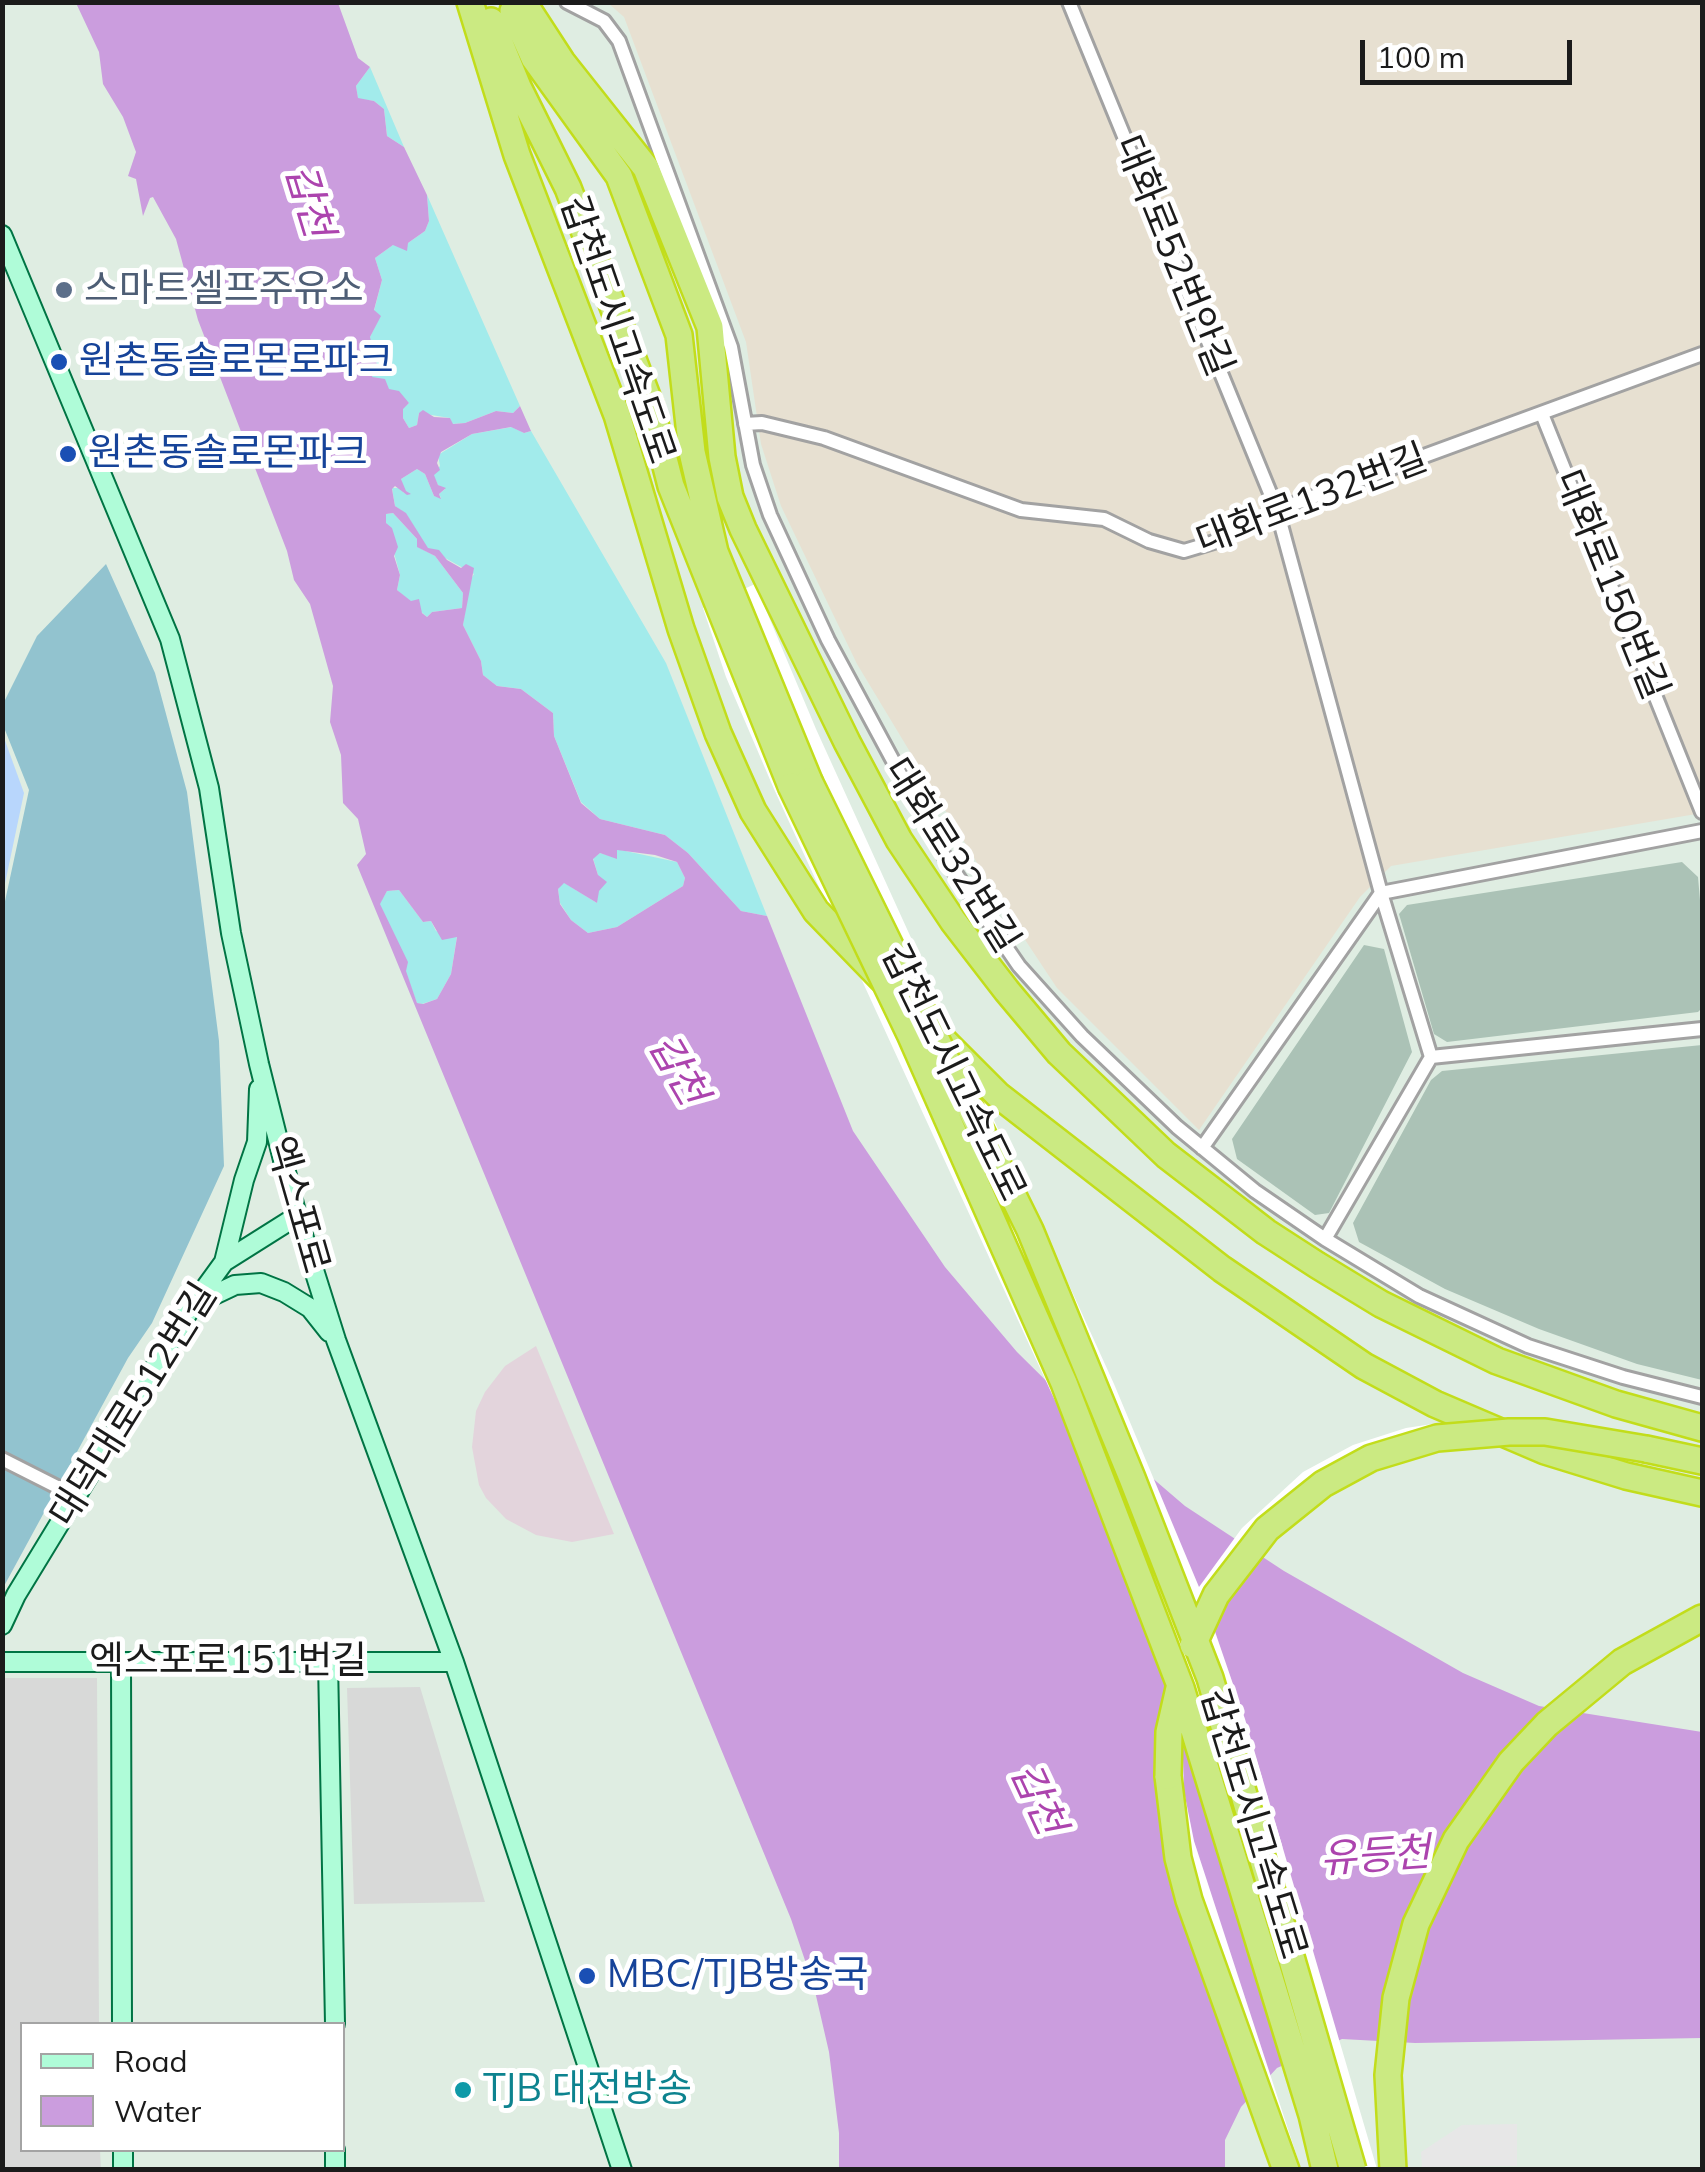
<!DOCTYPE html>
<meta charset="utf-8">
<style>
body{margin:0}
#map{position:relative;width:1705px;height:2172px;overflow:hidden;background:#dfede2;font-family:Mulish,sans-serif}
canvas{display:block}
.frame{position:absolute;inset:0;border:5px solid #1b1b1b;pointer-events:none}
.legend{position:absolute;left:20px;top:2022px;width:325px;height:130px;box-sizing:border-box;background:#fff;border:2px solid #a4a4a4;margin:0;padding:12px 18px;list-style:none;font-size:30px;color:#1b1b1b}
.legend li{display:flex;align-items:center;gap:20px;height:50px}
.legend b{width:50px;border:2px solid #a4a4a4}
.scale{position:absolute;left:1360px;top:40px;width:212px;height:45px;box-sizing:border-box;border:5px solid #1b1b1b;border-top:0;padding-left:12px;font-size:30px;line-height:35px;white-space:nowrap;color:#1b1b1b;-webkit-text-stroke:8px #fff;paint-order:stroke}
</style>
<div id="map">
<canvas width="1705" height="2172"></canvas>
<div class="frame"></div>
<ul class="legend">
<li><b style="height:12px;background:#affcd8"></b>Road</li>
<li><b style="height:28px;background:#cb9dde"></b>Water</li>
</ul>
<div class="scale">100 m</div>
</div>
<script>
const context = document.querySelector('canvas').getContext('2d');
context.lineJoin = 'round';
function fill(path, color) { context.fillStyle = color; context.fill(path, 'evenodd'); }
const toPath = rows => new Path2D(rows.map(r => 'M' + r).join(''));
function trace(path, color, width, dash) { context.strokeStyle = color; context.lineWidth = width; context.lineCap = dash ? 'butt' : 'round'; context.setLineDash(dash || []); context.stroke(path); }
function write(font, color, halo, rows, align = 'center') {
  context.font = font + ' Mulish,"Noto Sans KR",sans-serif'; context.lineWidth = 10; context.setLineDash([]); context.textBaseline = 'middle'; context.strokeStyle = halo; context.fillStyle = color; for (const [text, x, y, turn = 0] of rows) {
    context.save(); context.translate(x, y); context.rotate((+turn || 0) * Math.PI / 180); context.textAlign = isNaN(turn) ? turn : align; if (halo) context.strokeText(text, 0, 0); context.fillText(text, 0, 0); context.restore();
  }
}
const residential = toPath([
 [3,1678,97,1678,99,2024,22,2024,22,2150,100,2150,101,2169,3,2169],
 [420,1687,485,1902,354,1904,347,1688]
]);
const industrial = toPath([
 [608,3,1702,3,1702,813,1391,866,1360,897,1199,1130,1057,988,1006,911,857,664,781,506,761,444,746,342,624,17]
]);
const construction = toPath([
 [1682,862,1698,877,1702,923,1702,1008,1698,1012,1447,1042,1434,1034,1399,914,1407,905],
 [1364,945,1384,949,1412,1052,1329,1213,1315,1215,1237,1159,1232,1139],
 [1702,1045,1702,1380,1637,1364,1539,1329,1445,1289,1359,1242,1353,1223,1431,1080,1442,1071]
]);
const grass = toPath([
 [370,67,404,147,387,136,384,109,374,101,358,99,356,86],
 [427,195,520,406,513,413,496,411,465,423,452,424,450,418,419,413,417,425,409,428,403,418,403,408,409,403,372,378,370,337,380,316,374,311,382,280,375,258,393,245,408,243,425,231,429,221],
 [512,427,524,433,531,431,666,663,767,916,741,911,688,853,665,835,600,819,581,802,554,736,553,713,521,689,497,686,483,675,481,661,463,625,469,582,474,574,427,548,406,514,395,506,392,488,400,488,404,493,401,479,417,469,425,474,434,496,441,498,439,494,445,489,438,485,433,475,440,466,438,455,472,434],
 [393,513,417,539,418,547,435,556,463,593,462,608,432,612,427,617,397,590,400,575,386,523,386,514],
 [616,849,677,862,685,878,683,886,617,927,588,933,571,920,560,903,558,889,563,882,597,903,598,875,593,858,600,853,617,858],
 [399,890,423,922,431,921,436,931,457,936,451,974,437,999,422,1004,417,1003,379,904,387,891]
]);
const forest = toPath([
 [106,564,155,673,187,792,219,1041,224,1166,152,1323,128,1358,3,1588,2,915,29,790,3,725,3,704,37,636]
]);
const park = toPath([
 [3,735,24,793,3,893]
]);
const parking = toPath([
 [1517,2124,1517,2166,1422,2167,1421,2152,1462,2125]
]);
const plaza = toPath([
 [536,1346,614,1534,572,1542,536,1535,506,1519,486,1498,479,1485,472,1447,476,1411,485,1392,505,1366]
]);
const water = toPath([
 [76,3,338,3,358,58,370,67,356,86,358,98,374,101,384,109,387,136,404,147,427,195,429,221,425,231,408,243,407,251,393,245,375,258,382,280,374,310,381,316,370,337,377,365,372,377,385,379,389,389,399,391,409,403,403,409,403,418,409,428,417,425,419,413,423,410,434,417,450,418,453,424,465,423,496,411,513,413,520,406,531,431,524,433,511,427,472,434,441,452,437,463,440,470,434,475,438,485,446,488,439,494,441,499,434,496,425,474,417,469,401,479,406,491,411,494,407,495,395,486,392,489,395,506,406,513,428,548,439,550,447,560,461,568,466,564,474,568,463,625,481,661,483,675,497,686,521,689,553,713,554,736,581,803,600,819,665,835,688,853,741,911,767,916,853,1131,945,1267,1017,1352,1094,1428,1185,1506,1284,1571,1463,1673,1539,1706,1702,1732,1702,2038,1415,2043,1342,2039,1277,2068,1241,2107,1225,2140,1225,2169,839,2169,839,2133,829,2052,814,1987,791,1919,357,865,366,854,358,819,343,803,341,755,330,722,333,686,310,604,294,580,287,551,198,320,176,239,153,197,150,198,143,216,136,179,128,176,136,152,123,117,103,84,99,52],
 [393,513,417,539,417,547,435,556,463,593,462,608,432,612,427,617,422,613,419,599,411,601,397,590,400,575,394,556,398,547,392,528,386,523,386,514],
 [617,850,655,855,677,862,685,878,683,886,617,927,588,933,571,920,560,904,558,889,564,883,597,903,599,891,607,882,598,875,593,859,600,853,617,859],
 [399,890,423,922,431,921,442,940,457,937,451,974,437,999,423,1004,417,1003,406,971,408,962,380,904,387,891]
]);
const pier = toPath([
 [755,584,816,729,1114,1384,1199,1587,1242,1528,1303,1472,1353,1445,1406,1428,1452,1421,1497,1440,1427,1449,1349,1477,1283,1523,1210,1617,1245,1719,1377,2169,1315,2169,1182,1729,1184,1791,1194,1841,1301,2169,1281,2169,1177,1855,1169,1692,1125,1570,1057,1405,774,789,726,677,703,608]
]);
const street = toPath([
 [567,2,604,21,619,41,731,347,753,465,770,515,828,640,947,861,1019,966,1082,1036,1177,1127,1255,1191,1325,1239,1419,1296,1528,1346,1623,1377,1702,1397],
 [1069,2,1277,510,1381,893,1431,1057,1702,1029],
 [1542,414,1702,812],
 [745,424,762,423,824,438,1021,510,1104,519,1149,541,1184,551,1224,539,1277,510,1702,354],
 [1202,1148,1381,893,1702,831],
 [1325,1239,1431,1057],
 [2,1459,77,1497]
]);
const secondary = toPath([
 [2,235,170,639,209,788,231,933,259,1064,297,1216,336,1340,454,1662,622,2170],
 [224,1262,244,1180,257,1142,259,1089],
 [197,1303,235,1285,261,1283,284,1292,310,1308,329,1332],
 [2,1625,16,1595,192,1306,224,1262,297,1216],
 [2,1662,454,1662],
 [121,1662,122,2024],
 [328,1662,335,2024],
 [123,2150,123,2170],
 [335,2170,335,2150]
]);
const highway = toPath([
 [470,2,517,155,617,415,681,629,718,733,753,811,816,911,882,979],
 [523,2,562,62,646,168,710,327,722,457,730,497,743,529,847,742,899,840,953,921,1007,991,1059,1053,1166,1155,1266,1232,1317,1265,1381,1304,1497,1361,1616,1404,1702,1428],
 [513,11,534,58,619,176,679,335,692,452,715,552,809,781],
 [491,21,518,87,568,188,650,404,671,486,791,786],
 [935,1032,998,1095,1222,1269,1364,1366,1435,1404,1545,1451,1626,1476,1702,1493],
 [1646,1449,1702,1461],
 [1168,1776,1178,1858,1189,1900,1286,2170],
 [1393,2170,1388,2075,1396,1998,1416,1924,1456,1840,1511,1762,1547,1724,1622,1662,1702,1618]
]);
const highwayBridge = toPath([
 [809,781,1030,1230,1132,1478,1210,1678,1353,2170],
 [791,786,910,1034,1064,1383,1181,1688,1312,2115,1325,2170],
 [1193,1645,1216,1595,1267,1529,1323,1484,1371,1458,1437,1438,1509,1432,1545,1432,1646,1449],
 [1168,1776,1169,1732,1179,1688]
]);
const markers = [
 [64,290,10,"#5c6f8a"],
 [59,362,10,"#1a4fb4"],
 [68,454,10,"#1a4fb4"],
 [587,1976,10,"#1a4fb4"],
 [463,2090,10,"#0f9aa8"]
];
const streetNames = [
 ["대화로52번안길",1173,256,68],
 ["갑천도시고속도로",617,330,71],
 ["대화로132번길",1312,500,-21],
 ["대화로150번길",1611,585,68],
 ["대화로32번길",951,856,58],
 ["갑천도시고속도로",953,1073,64],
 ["엑스포로",297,1205,74],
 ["대덕대로512번길",134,1405,-58],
 ["엑스포로151번길",228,1662],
 ["갑천도시고속도로",1253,1824,73]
];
const serviceNames = [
 ["스마트셀프주유소",84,290]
];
const transitNames = [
 ["원촌동솔로몬로파크",79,362],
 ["원촌동솔로몬파크",88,454],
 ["MBC/TJB방송국",607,1976]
];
const cultureNames = [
 ["TJB 대전방송",483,2090]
];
const waterNames = [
 ["갑천",308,201,73],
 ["갑천",677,1070,60],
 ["갑천",1037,1799,65],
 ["유등천",1375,1857,-4]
];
fill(residential, '#d8d9d8');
fill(industrial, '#e7e0d1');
fill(construction, '#abc2b6');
fill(grass, '#a2ebeb');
fill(forest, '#92c3cf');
fill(park, '#b8d6fc');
fill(parking, '#e7e7e7');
fill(plaza, '#e3d4dc');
fill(water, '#cb9dde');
fill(pier, '#fff');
trace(street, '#a2a2a2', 18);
trace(secondary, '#007444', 22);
trace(highway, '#c2dd1b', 30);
trace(street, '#fff', 12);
trace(secondary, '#affcd8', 18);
trace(highway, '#cbea82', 25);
trace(highwayBridge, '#c2dd1b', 30, []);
trace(highwayBridge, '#cbea82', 25);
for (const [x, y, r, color] of markers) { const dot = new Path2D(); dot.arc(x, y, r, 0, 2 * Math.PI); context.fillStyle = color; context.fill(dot); trace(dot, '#fff', 4); }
write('38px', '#1b1b1b', '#fff', streetNames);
write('38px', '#4e5e75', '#fff', serviceNames, 'left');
write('38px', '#164399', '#fff', transitNames, 'left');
write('38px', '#0d838f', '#fff', cultureNames, 'left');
write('italic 40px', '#ac44ae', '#fff', waterNames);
</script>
